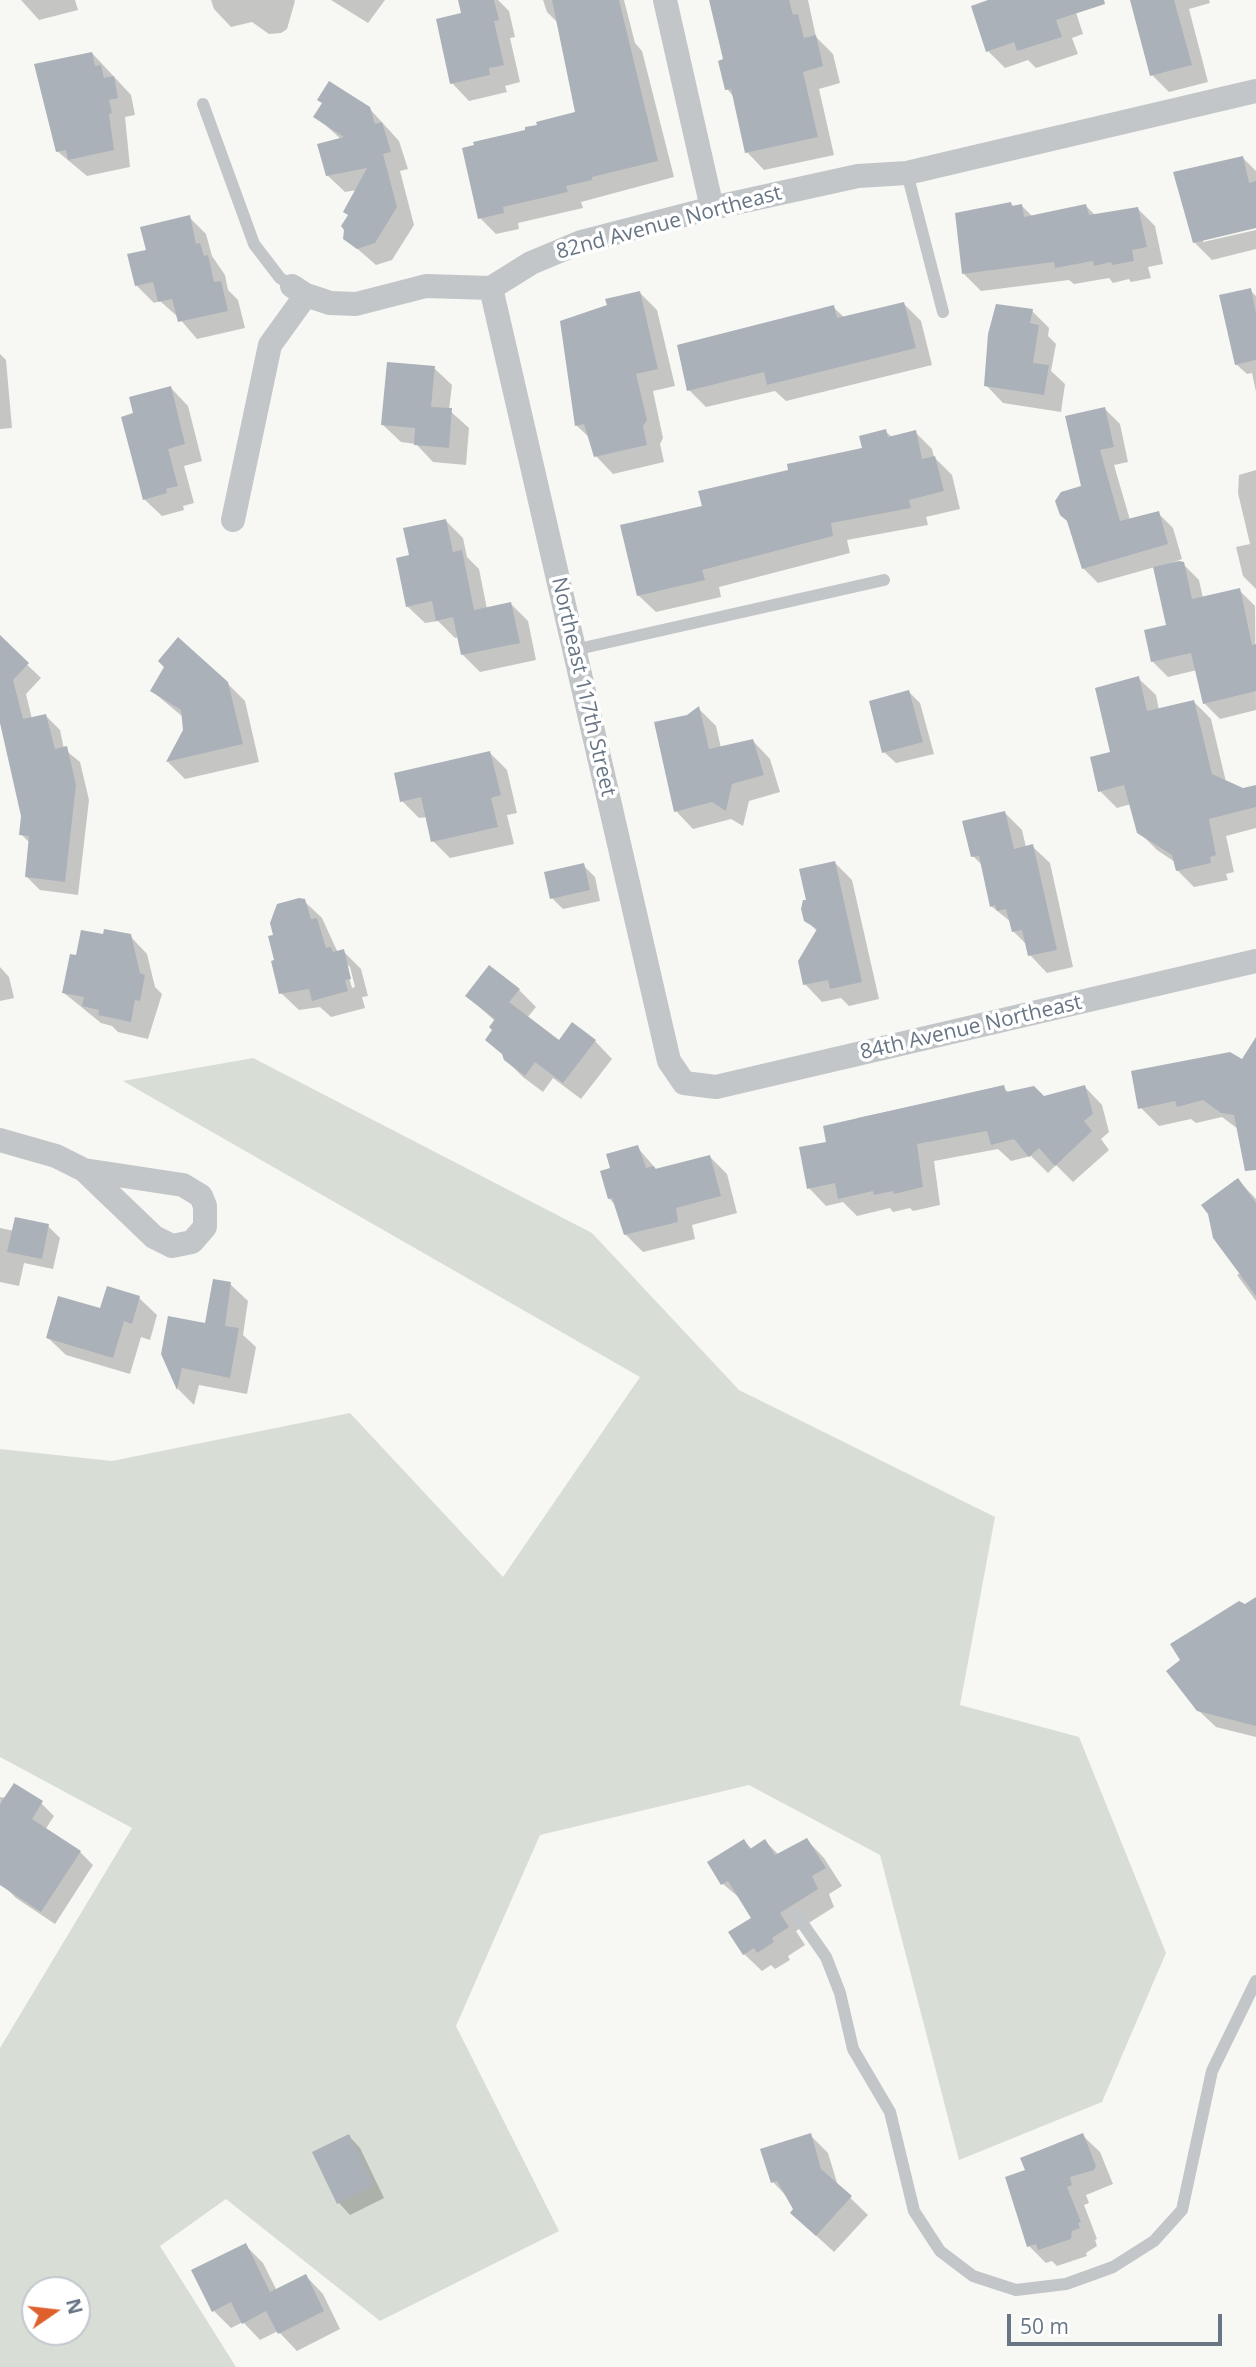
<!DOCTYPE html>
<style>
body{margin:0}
#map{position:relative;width:1256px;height:2367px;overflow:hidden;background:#f7f7f4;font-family:"Open Sans",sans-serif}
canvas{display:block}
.north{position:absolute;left:21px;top:2276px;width:70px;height:70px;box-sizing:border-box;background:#fff;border:2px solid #c2c8ce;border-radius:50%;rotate:76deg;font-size:19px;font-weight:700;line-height:28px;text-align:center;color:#677584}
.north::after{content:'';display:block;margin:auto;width:24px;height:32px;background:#de612d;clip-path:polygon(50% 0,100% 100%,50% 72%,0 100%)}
.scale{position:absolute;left:1007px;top:2314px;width:215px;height:32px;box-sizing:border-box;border:4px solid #677584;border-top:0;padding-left:9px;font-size:21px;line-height:24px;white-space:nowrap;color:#677584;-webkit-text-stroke:5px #fff;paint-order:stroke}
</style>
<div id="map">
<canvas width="1256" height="2367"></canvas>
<div class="north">N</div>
<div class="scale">50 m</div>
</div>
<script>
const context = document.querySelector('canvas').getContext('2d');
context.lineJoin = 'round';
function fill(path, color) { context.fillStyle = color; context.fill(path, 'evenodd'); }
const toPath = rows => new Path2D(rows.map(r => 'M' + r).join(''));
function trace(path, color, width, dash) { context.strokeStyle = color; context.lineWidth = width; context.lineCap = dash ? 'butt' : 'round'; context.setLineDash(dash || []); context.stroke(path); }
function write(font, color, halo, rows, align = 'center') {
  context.font = font + ' "Open Sans",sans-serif'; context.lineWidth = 7; context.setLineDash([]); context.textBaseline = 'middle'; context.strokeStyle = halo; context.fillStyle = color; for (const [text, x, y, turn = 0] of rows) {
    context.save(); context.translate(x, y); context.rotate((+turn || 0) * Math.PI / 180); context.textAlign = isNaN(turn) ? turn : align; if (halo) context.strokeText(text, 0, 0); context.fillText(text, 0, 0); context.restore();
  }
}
const green = toPath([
 [253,1058,592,1233,739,1390,995,1517,960,1705,1079,1737,1166,1953,1102,2102,959,2160,880,1855,749,1785,540,1835,456,2026,559,2231,380,2321,226,2199,160,2246,236,2367,0,2367,0,2048,132,1828,0,1757,0,1449,112,1461,350,1413,503,1577,640,1377,123,1081],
 [35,2290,77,2290,77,2332,35,2332]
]);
const shadow = toPath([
 [21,0,75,0,78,10,39,20],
 [211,0,294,0,295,1,287,29,281,33,269,34,252,22,231,27,214,9],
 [331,0,385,0,368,23],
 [460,0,498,0,509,11,515,37,510,38,520,82,505,86,507,92,469,101,452,83,463,14],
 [543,0,624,0,635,43,642,51,674,177,581,202,583,208,518,223,519,229,496,234,480,218,527,132,577,114,559,24,547,12],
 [712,0,808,0,816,37,833,54,840,83,819,89,834,155,764,170,747,152,734,97,727,89,725,61],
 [994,0,1072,0,1083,34,1072,38,1078,54,1036,68,1028,60,1005,68,988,51],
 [1132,0,1209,0,1210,3,1189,9,1208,82,1169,92,1152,75],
 [92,53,131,95,135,115,125,117,130,167,87,176,57,151],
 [369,108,399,141,408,169,400,171,414,225,392,260,376,265,345,238,357,190,345,192,327,175,341,139,315,116],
 [1243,158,1256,171,1256,227,1203,239,1203,242,1256,230,1256,249,1212,260,1194,242],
 [1011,204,1014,207,1022,206,1033,217,1086,206,1096,216,1138,209,1155,226,1163,264,1148,267,1151,278,1131,282,1129,279,1113,283,1109,278,1074,284,1069,280,981,291,964,274],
 [189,217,206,234,212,256,225,275,228,290,238,300,245,328,197,339,179,318,160,301,154,303,136,285,148,251],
 [1250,290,1256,296,1256,392,1252,373,1247,374,1236,364],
 [640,293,657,310,675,386,653,391,663,438,660,444,664,462,613,474,596,456,591,439,576,425],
 [904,304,921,321,932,365,786,401,775,391,706,407,689,390,833,307,845,318],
 [1032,311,1049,328,1048,336,1056,344,1051,371,1065,384,1061,412,1003,403,986,385],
 [0,354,6,360,12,428,0,429],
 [434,368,452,385,449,410,469,428,466,465,433,462,416,444,401,442,383,425],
 [171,388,188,406,202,461,184,466,194,503,183,506,184,510,162,516,144,499,135,415],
 [1105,409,1120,424,1128,462,1114,465,1130,520,1158,513,1173,528,1182,559,1161,567,1183,564,1199,580,1203,598,1239,590,1255,606,1256,710,1220,719,1204,703,1197,670,1168,677,1152,661,1168,626,1155,567,1098,583,1083,568,1083,487],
 [885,431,892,437,915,432,932,449,934,457,952,475,960,509,926,517,928,525,847,540,850,553,719,587,721,597,656,612,638,595,704,507,790,471,864,449],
 [1256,470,1256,589,1243,576,1236,547,1250,544,1238,493,1239,475],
 [446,521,463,538,467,557,479,569,487,609,511,604,528,621,536,660,480,672,462,654,459,637,455,638,438,621,425,623,407,606,411,556],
 [0,639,41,678,26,694,32,719,46,716,60,730,64,749,80,762,89,800,78,895,40,890,27,877,30,843,21,834,23,816,0,711],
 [1138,678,1156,695,1159,710,1194,702,1211,719,1226,782,1243,790,1256,787,1256,828,1226,836,1234,872,1226,874,1228,880,1194,887,1177,870,1175,862,1157,850,1139,832,1131,804,1117,808,1100,791],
 [227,683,245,701,259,762,185,779,168,762,185,730,183,717,152,691],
 [909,692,920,703,934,754,896,763,884,752],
 [699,709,716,726,721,748,753,741,770,759,780,792,749,801,743,826,731,819,693,829,676,811,688,716],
 [490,753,507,770,517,813,507,815,514,844,450,858,433,841,428,817,419,818,402,801],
 [1005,813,1022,830,1026,847,1032,846,1050,863,1073,967,1047,973,1030,955,1027,945,1013,931,1011,922,991,906,983,866,973,856],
 [835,863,852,880,879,999,849,1006,841,998,822,1002,805,984,818,932,806,920,808,901],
 [583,865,595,877,600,901,563,909,552,898],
 [304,901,322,918,338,953,343,951,361,969,368,996,362,997,365,1008,331,1017,320,1007,299,1010,281,993,275,936],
 [345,962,350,967,355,987,352,988],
 [105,936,130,936,147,954,155,987,162,994,148,1039,118,1032,112,1026,101,1023,64,993,77,957],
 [0,967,9,977,14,998,0,1001],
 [519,990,536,1007,527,1018,559,1042,595,1041,612,1059,581,1099,553,1078,543,1092,523,1077,505,1059,494,1030,495,1021,467,996],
 [1256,1042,1256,1161,1238,1129,1222,1117,1196,1123,1191,1119,1159,1126,1141,1108,1133,1072,1242,1061],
 [1003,1087,1009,1093,1043,1098,1085,1087,1102,1105,1109,1132,1101,1139,1109,1150,1073,1182,1056,1165,1048,1173,1031,1156,1011,1161,998,1149,934,1161,940,1205,913,1211,910,1208,893,1212,890,1208,857,1216,843,1202,826,1206,809,1188,828,1143,858,1121,857,1118],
 [637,1147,657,1170,710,1157,727,1174,737,1213,692,1225,695,1239,643,1252,625,1234,616,1206,609,1198,612,1169],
 [1238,1180,1256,1199,1256,1301,1237,1275,1241,1273],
 [48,1226,60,1238,53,1269,24,1263,19,1286,0,1282,0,1228,14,1231],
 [230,1284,248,1301,243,1335,256,1347,247,1394,199,1385,194,1405,178,1389,163,1354,206,1325],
 [139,1298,157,1315,150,1340,141,1337,130,1374,66,1355,48,1338,102,1310],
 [1256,1605,1256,1737,1216,1727,1198,1710,1245,1606],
 [0,1797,41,1803,54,1816,45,1830,80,1852,93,1865,55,1924,16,1898,3,1885],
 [807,1840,824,1858,842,1886,829,1894,834,1907,796,1931,805,1945,788,1956,790,1960,775,1969,771,1965,762,1971,744,1954,753,1919,742,1900,723,1884,709,1863,744,1841,752,1849,765,1841,779,1855],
 [810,2135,828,2153,838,2186,868,2215,834,2252,810,2230,789,2199,773,2182],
 [1082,2135,1100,2152,1113,2184,1086,2195,1089,2203,1084,2205,1097,2239,1095,2240,1097,2246,1086,2253,1087,2256,1057,2266,1052,2261,1046,2263,1029,2246,1027,2171],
 [349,2136,360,2148,384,2198,350,2215,339,2203],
 [246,2246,263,2263,277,2291,306,2276,323,2294,340,2329,297,2351,278,2331,260,2340,243,2322,231,2328,214,2311]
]);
const building = toPath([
 [458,0,494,0,499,20,494,21,504,65,489,68,490,75,450,84,436,19,461,13],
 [552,0,619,0,658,161,592,177,592,180,566,186,568,192,503,207,504,213,478,219,462,148,474,145,473,142,525,130,525,127,537,125,536,122,575,112],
 [709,0,789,0,793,15,798,14,804,38,816,35,823,66,803,72,818,137,745,153,731,89,725,90,718,61,723,59],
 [988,0,1104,0,1105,4,1056,20,1062,37,1017,51,1014,42,986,52,971,6],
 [1130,0,1174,0,1192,65,1150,76],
 [92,52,95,66,101,65,104,78,114,76,118,98,109,100,112,113,109,114,114,150,68,160,66,150,56,152,34,64],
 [329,81,370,107,375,124,382,122,391,152,383,154,397,207,375,243,357,249,343,239,344,230,341,226,348,215,343,212,367,168,326,176,317,144,344,137,313,117,322,103,317,100],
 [1243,156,1249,183,1256,181,1256,228,1193,243,1173,172],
 [1011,202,1012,206,1022,204,1024,217,1086,204,1089,215,1138,207,1147,247,1132,250,1134,261,1112,265,1111,262,1094,266,1093,261,1055,268,1054,262,962,274,955,213],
 [190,215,196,244,200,243,204,256,208,255,214,282,221,281,228,311,178,322,172,299,158,302,153,282,135,286,127,254,146,250,140,227],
 [1251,288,1256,313,1256,360,1235,365,1219,295],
 [640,291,658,369,636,374,647,420,643,426,647,445,594,457,584,424,575,426,560,321,607,305,605,299],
 [904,302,916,348,767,385,764,372,687,391,677,345,834,305,837,318],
 [996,304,1033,309,1030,323,1039,325,1033,363,1049,365,1044,395,984,386,988,334],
 [387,362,435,366,431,407,452,408,449,448,414,445,415,428,381,425],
 [171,386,185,444,168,449,178,486,166,489,167,493,143,500,121,417,133,413,129,397],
 [1105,407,1114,447,1100,450,1120,521,1159,511,1168,544,1082,569,1067,521,1060,515,1055,501,1061,492,1081,486,1065,416],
 [886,429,888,437,916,430,922,459,935,456,944,491,909,500,911,508,831,523,833,536,702,570,705,580,637,596,620,525,702,506,698,491,788,470,787,464,862,448,859,436],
 [446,519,453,552,462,550,474,610,511,602,520,643,461,655,453,617,436,621,432,601,406,607,396,558,409,555,403,528],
 [1179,561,1184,562,1192,599,1240,588,1252,645,1256,644,1256,691,1203,704,1191,653,1151,662,1144,630,1166,625,1153,567],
 [0,635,29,663,13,680,23,719,46,714,55,749,67,746,76,785,65,882,25,877,29,836,19,835,21,816,0,723],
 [178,637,228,682,243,744,166,762,183,730,181,710,150,691,164,667,158,661],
 [1139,676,1147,711,1194,700,1212,774,1243,788,1256,785,1256,807,1209,819,1216,855,1210,857,1211,863,1176,871,1172,855,1137,833,1124,785,1098,792,1090,757,1110,752,1095,688],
 [909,690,923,742,882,753,869,701],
 [699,706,709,749,753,739,764,775,732,784,726,811,712,802,674,812,654,722,687,715],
 [490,751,501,795,491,798,498,827,431,842,421,797,400,802,394,773],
 [1005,811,1014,849,1033,844,1057,950,1028,956,1022,930,1012,932,1006,909,997,911,995,905,990,907,979,856,971,857,962,821],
 [835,861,862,982,830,989,828,980,803,985,798,961,817,929,804,921,801,909,803,900,806,900,799,869],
 [584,863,590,890,550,899,544,872],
 [299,898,305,899,311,919,317,918,326,948,331,947,333,952,344,949,351,979,345,980,348,991,312,1001,309,989,279,994,271,961,274,960,268,936,273,935,270,923,277,904],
 [104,929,131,934,140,973,145,975,140,1001,135,1000,131,1022,98,1015,99,1010,82,1006,84,997,62,993,70,954,76,955,81,930,103,934],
 [489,965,520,989,509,1002,559,1040,572,1022,596,1040,563,1083,535,1062,525,1076,504,1060,502,1054,485,1040,492,1030,489,1027,495,1019,465,996],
 [1256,1037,1256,1170,1245,1171,1234,1115,1221,1113,1203,1100,1177,1107,1175,1101,1138,1109,1131,1071,1230,1052,1242,1059],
 [1004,1085,1006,1092,1034,1086,1044,1096,1085,1085,1093,1114,1084,1121,1092,1131,1055,1166,1039,1148,1029,1157,1014,1139,991,1145,987,1131,917,1144,923,1187,894,1194,893,1191,874,1195,873,1191,838,1199,835,1183,807,1189,799,1147,826,1142,823,1126],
 [638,1145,646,1168,654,1166,655,1169,710,1155,721,1196,676,1208,678,1222,624,1235,612,1198,608,1199,600,1171,610,1168,606,1154],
 [1238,1178,1256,1203,1256,1296,1213,1238,1208,1214,1201,1205],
 [15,1217,49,1224,42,1259,7,1252],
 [213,1279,231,1282,225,1326,239,1328,230,1378,182,1368,177,1390,161,1354,168,1316,205,1323],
 [107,1286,140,1296,132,1324,124,1321,113,1358,46,1338,58,1296,100,1308],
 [1256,1597,1256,1726,1197,1711,1166,1671,1180,1660,1170,1644,1239,1601,1245,1604],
 [14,1783,43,1801,32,1819,81,1851,41,1912,0,1885,0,1804],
 [807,1838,826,1868,812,1876,818,1889,780,1913,789,1927,772,1938,774,1942,757,1953,754,1948,743,1955,728,1932,751,1918,728,1881,721,1885,707,1862,744,1839,750,1849,765,1839,775,1855],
 [811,2133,821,2169,852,2196,816,2236,790,2213,793,2209,777,2181,771,2183,760,2149],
 [1083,2133,1096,2166,1094,2170,1070,2177,1072,2185,1067,2187,1081,2222,1078,2223,1080,2228,1072,2231,1071,2239,1038,2250,1036,2244,1027,2247,1005,2177,1025,2170,1020,2158],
 [349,2134,374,2186,337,2204,312,2152],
 [246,2243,270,2292,306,2274,324,2311,278,2334,266,2311,242,2324,231,2302,212,2312,191,2270]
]);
const lane = toPath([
 [203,104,254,244,280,278,292,286],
 [907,173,943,312],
 [574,650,884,580],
 [796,1914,826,1957,840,1993,853,2049,890,2112,914,2211,940,2251,973,2276,1016,2290,1066,2284,1113,2267,1154,2241,1182,2210,1212,2071,1256,1981]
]);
const street = toPath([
 [665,0,712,208],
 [292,286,306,295,330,303,356,304,426,286,491,288,531,263,581,242,712,208,858,176,907,173,1256,91],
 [491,288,669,1061,684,1083,716,1087,1256,961],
 [233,520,270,345,306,295],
 [0,1140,56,1156,84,1170,154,1237,172,1246,192,1242,205,1227,205,1206,201,1196,183,1185,84,1170]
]);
const streetNames = [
 ["82nd Avenue Northeast",669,223,-15],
 ["Northeast 117th Street",583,687,77],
 ["84th Avenue Northeast",971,1028,-13]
];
fill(green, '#d8ded5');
fill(shadow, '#0003');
fill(building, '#abb1b8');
trace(lane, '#c2c6c9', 12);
trace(street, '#c2c6c9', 24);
write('21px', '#677584', '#fff', streetNames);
</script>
